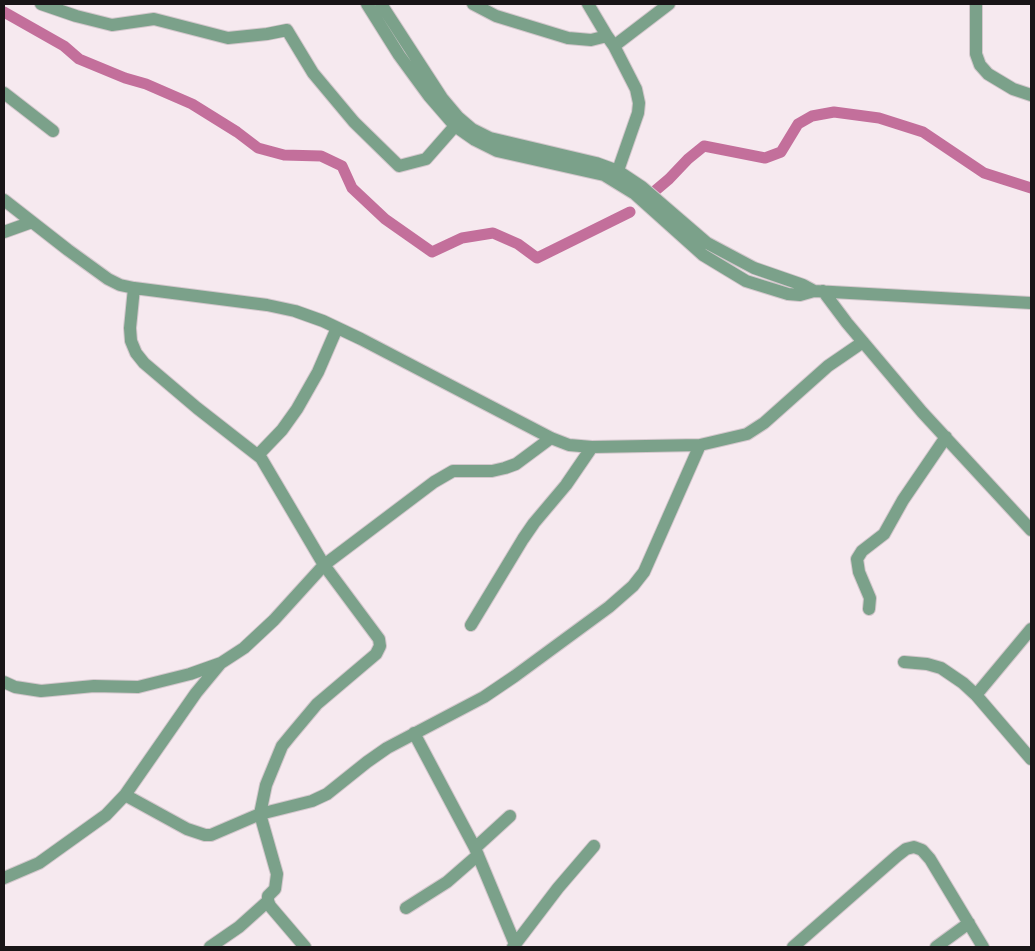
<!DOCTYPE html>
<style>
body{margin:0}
#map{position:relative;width:1035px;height:951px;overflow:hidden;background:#f6e9ef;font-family:"Source Sans 3",sans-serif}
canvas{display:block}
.frame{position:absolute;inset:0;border:5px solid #191517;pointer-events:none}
</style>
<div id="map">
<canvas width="1035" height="951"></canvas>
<div class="frame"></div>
</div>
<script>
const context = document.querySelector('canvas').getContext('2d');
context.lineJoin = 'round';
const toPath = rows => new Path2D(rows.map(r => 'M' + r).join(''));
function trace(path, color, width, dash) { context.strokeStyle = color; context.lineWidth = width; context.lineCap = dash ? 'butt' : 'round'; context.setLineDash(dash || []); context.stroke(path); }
const canal = toPath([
 [4,12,64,46,79,59,125,78,146,84,192,104,237,132,258,148,284,155,321,156,342,166,352,188,385,219,432,252,462,238,493,233,518,244,537,258,630,212],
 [656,190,669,179,688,159,704,146,765,158,781,152,798,124,812,116,834,112,879,118,923,132,984,173,1031,188]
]);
const minor = toPath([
 [41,4,76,16,112,25,154,19,228,38,267,34,287,30,313,73,354,122,399,166,426,159,455,126],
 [367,4,399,55,429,96,455,126,475,140,497,151,604,175,635,194,703,255,746,281,788,294,800,295,814,291,1031,303],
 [381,4,442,98,458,117,472,129,490,138,596,163,618,171,642,187,707,243,754,268,803,285,814,291],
 [473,4,496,16,568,38,591,40,607,36],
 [588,4,607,36,614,46,636,89,639,103,638,113,615,179],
 [976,4,976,54,980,65,988,74,1013,89,1031,95],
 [614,46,669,4],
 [4,93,53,131],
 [4,200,68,250,108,279,120,285,134,288,267,305,295,311,323,321,361,339,551,438,569,445,592,447,700,445,747,434,764,423,828,366,863,342],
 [4,232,32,222],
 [134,288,130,328,131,341,136,353,144,363,197,408,261,458,324,565,379,639,380,646,376,654,317,704,291,735,282,746,266,785,260,814,277,874,275,889,268,896,268,901,270,906,305,947],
 [823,291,847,323,922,412,1031,530],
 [258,455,282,430,297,409,318,372,337,328],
 [869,609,870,598,859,572,857,559,862,551,884,534,903,500,946,437],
 [471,625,523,539,534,523,566,485,592,447],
 [904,662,927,664,941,668,963,683,976,695,1031,759],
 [4,682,15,687,41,691,94,686,138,687,190,674,221,663,244,648,274,620,324,565,434,482,453,471,492,471,505,468,516,464,551,438],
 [976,695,1031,629],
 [414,733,475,848,515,944],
 [125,795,187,829,205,835,211,835,260,814,312,801,327,794,367,762,387,748,484,697,515,676,609,607,633,586,644,572,700,445],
 [475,848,510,816],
 [4,878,39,863,106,815,125,795,196,693,220,664],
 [406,908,447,882,478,855],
 [210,947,239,927,268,901],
 [513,947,558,888,594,846],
 [793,947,897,856,906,849,914,847,922,850,930,859,983,947],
 [936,947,969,923]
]);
trace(canal, '#c36f9b', 11);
trace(minor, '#d3c7cc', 14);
trace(minor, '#7ba18a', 12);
</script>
